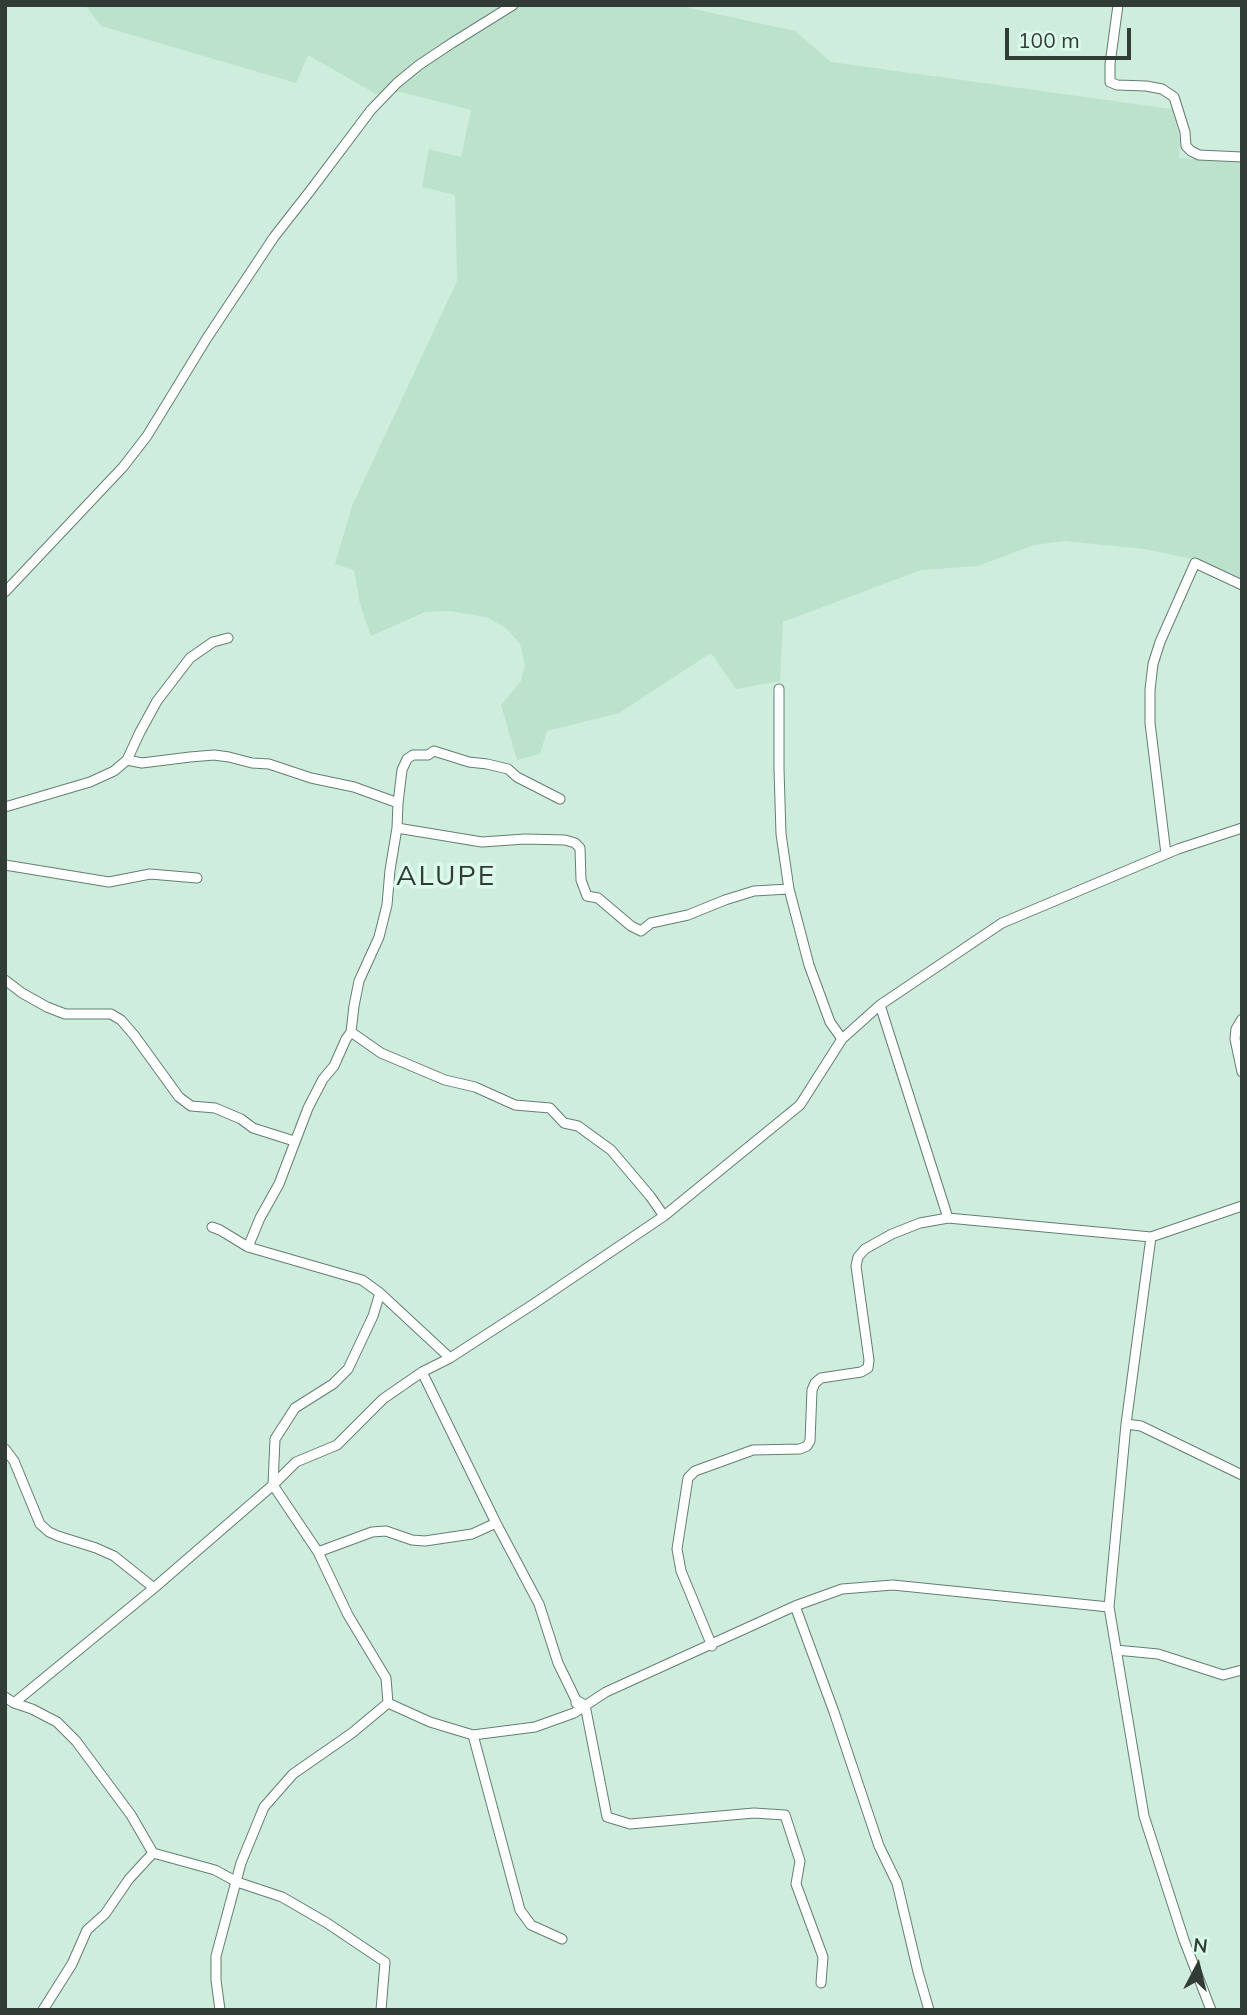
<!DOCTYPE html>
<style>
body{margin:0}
#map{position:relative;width:1247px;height:2015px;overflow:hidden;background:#ceeddd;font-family:Mulish,sans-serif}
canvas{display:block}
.frame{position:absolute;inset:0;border:7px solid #303c35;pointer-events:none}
.north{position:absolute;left:1163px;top:1931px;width:70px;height:70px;-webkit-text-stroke:5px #dbfaea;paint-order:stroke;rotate:7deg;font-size:19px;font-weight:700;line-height:28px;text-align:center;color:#303c35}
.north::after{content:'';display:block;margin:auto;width:24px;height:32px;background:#303c35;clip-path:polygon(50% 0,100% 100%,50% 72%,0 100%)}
.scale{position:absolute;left:1005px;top:28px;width:126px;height:32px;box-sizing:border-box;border:4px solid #303c35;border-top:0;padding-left:9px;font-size:21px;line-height:24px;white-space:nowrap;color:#303c35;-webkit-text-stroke:5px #dbfaea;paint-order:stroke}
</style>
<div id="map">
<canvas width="1247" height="2015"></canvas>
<div class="frame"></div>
<div class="north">N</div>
<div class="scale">100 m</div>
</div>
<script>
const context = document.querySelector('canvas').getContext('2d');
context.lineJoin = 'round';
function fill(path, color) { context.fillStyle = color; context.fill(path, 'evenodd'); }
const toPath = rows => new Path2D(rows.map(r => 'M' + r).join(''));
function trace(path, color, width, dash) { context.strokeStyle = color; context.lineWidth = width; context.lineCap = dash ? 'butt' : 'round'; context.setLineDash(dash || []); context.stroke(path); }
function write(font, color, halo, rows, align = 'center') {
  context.font = font + ' Mulish,sans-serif'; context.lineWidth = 7; context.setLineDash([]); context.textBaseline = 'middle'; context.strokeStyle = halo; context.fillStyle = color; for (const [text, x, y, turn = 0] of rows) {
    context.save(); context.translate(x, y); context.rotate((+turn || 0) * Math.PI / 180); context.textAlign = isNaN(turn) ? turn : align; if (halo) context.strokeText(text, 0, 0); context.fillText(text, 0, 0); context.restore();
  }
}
const built = toPath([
 [85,5,690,5,689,8,795,31,831,62,1172,109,1180,140,1179,158,1242,162,1242,580,1197,560,1145,549,1064,541,1034,545,978,566,921,570,783,622,780,681,736,689,711,653,619,713,547,731,540,754,517,760,501,705,521,681,525,665,520,644,506,628,486,617,449,611,425,612,371,636,360,604,354,570,335,564,352,506,457,281,455,195,422,187,429,149,461,157,471,110,401,92,376,94,308,55,296,83,101,26]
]);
const minor = toPath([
 [1118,5,1110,64,1110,82,1117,85,1146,86,1162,89,1174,97,1185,132,1186,146,1191,151,1199,155,1242,157],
 [5,592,123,467,147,436,207,338,274,237,310,191,371,110,397,83,419,65,452,43,513,5],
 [779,689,779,769,781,834,789,889,809,965,830,1022,842,1039],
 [127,760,142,763,190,757,214,755,229,757,252,763,269,764,311,778,354,787,398,803],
 [5,807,90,782,114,771,127,760,140,732,157,701,190,658,213,642,228,638],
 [397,828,482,842,525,839,565,840,575,843,580,848,581,880,587,896,598,898,631,926,641,931,651,923,688,915,725,900,754,891,789,889],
 [1166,854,1150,723,1150,690,1153,664,1160,642,1195,563,1242,585],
 [5,865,109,882,150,874,197,878],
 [5,980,22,993,47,1007,65,1014,111,1014,121,1020,134,1035,179,1097,191,1106,215,1108,241,1119,253,1128,294,1141],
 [880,1005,948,1218],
 [1242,1019,1236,1029,1235,1039,1242,1072],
 [351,1032,381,1053,445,1080,475,1087,515,1105,550,1108,564,1123,578,1126,611,1150,650,1196,664,1216],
 [212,1227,220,1230,248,1247,362,1280,380,1293,450,1358],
 [248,1247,260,1218,279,1184,308,1108,323,1079,334,1066,346,1039,351,1032,354,1006,359,981,379,937,387,905,390,870,397,828,398,803,402,770,407,759,413,755,428,755,434,751,469,762,487,764,508,769,517,777,560,799],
 [380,1293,373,1316,348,1369,333,1384,295,1408,275,1439,273,1485,318,1552,348,1615,386,1678,388,1703],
 [422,1372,496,1523,539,1604,558,1663,576,1700,576,1703],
 [1126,1424,1141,1426,1242,1475],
 [5,1449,14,1461,40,1524,49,1532,58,1536,96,1548,114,1556,154,1588],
 [318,1552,372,1532,386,1531,412,1540,425,1541,472,1534,496,1523],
 [795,1606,834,1712,879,1846,897,1883,918,1972,929,2010],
 [712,1646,681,1571,677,1549,688,1478,695,1471,753,1450,800,1449,807,1446,810,1441,812,1390,815,1383,821,1378,861,1372,868,1368,869,1360,856,1266,858,1257,865,1249,892,1234,920,1223,948,1218,1151,1237],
 [1116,1650,1158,1654,1223,1675,1242,1670],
 [5,1697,14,1703,32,1709,57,1722,76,1741,131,1815,153,1853,215,1870,237,1882,282,1897,327,1923,385,1962,381,2010],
 [576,1700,585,1705,607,1817,630,1824,754,1813,785,1815,800,1861,796,1884,823,1957,821,1983],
 [14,1703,154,1588,273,1485,296,1462,337,1445,383,1399,422,1372,450,1358,535,1303,664,1216,800,1105,842,1039,880,1005,1002,923,1178,849,1242,828],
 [473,1735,520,1910,531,1925,562,1939],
 [43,2010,72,1964,87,1930,105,1914,129,1879,153,1853],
 [220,2010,216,1980,216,1956,241,1863,264,1807,293,1774,352,1733,388,1703,430,1722,473,1735,535,1727,574,1713,606,1692,795,1606,842,1589,893,1585,1109,1607],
 [1211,2010,1184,1940,1144,1816,1109,1607,1126,1424,1151,1237,1242,1206]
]);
const quarterNames = [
 ["ALUPE",446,877]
];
fill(built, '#bce2ce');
trace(minor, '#647f71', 11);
trace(minor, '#fff', 9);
context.letterSpacing = '2px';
write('28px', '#303c35', '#dbfaea', quarterNames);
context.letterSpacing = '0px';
</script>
